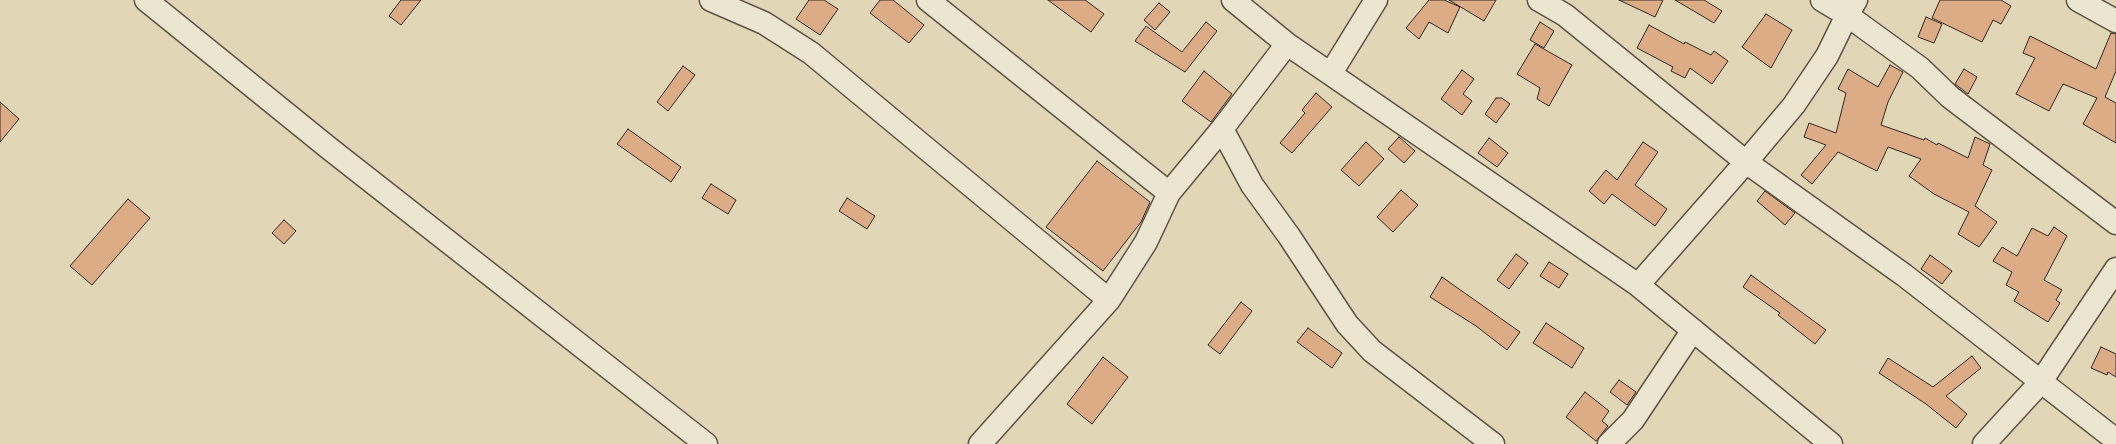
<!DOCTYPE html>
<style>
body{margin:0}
canvas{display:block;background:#e1d7b7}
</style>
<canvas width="2116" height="444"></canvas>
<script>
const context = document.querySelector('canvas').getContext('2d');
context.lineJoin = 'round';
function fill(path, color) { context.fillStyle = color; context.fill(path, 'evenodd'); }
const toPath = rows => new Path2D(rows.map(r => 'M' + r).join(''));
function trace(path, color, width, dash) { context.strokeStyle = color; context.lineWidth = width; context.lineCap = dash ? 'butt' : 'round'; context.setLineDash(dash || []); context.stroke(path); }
const building = toPath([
 [401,0,421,0,401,25,389,16,401,0],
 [809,0,824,0,838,9,820,35,796,19,809,0],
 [880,0,893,0,924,25,909,43,870,13,880,0],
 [1048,0,1085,0,1104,14,1091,32,1048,0],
 [1429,0,1444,0,1460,7,1448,33,1429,22,1419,39,1406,28,1429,0],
 [1449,0,1496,0,1484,21,1449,0],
 [1619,0,1663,0,1655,17,1619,0],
 [1675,0,1704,0,1722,11,1714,23,1675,0],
 [1940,0,2001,0,2011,6,2001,24,1993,20,1982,42,1932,18,1940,0],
 [1159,3,1170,12,1155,30,1144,20,1159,3],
 [1766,14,1792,30,1771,68,1742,47,1766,14],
 [1926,17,1942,24,1934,43,1918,37,1926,17],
 [1206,22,1217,31,1185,72,1135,41,1146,26,1182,52,1206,22],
 [1540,22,1554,31,1544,48,1530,40,1540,22],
 [1649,25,1684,44,1685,42,1711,55,1714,51,1728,61,1712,84,1690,68,1685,78,1671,71,1673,67,1637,48,1649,25],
 [2111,33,2116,34,2116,71,2105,97,2116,103,2116,143,2083,124,2097,98,2063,84,2049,111,2016,94,2035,58,2023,53,2030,36,2096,69,2111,33],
 [1535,44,1572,65,1549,106,1537,99,1540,88,1517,74,1535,44],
 [1890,65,1903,72,1888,102,1881,125,1924,140,1925,138,1937,145,1938,143,1968,158,1975,137,1990,144,1983,165,1992,170,1975,206,1997,222,1979,247,1958,234,1969,212,1934,194,1909,176,1921,159,1888,147,1877,171,1838,152,1812,184,1801,175,1826,145,1804,137,1809,123,1836,133,1846,93,1838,89,1848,69,1878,87,1890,65],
 [683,66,695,75,668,111,657,102,683,66],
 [1964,69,1977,77,1968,94,1955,84,1964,69],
 [1462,70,1474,79,1463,94,1472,101,1462,115,1441,99,1462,70],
 [1204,71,1232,94,1211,122,1182,101,1204,71],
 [1316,93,1332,107,1292,153,1280,143,1305,113,1302,110,1316,93],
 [1496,98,1502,98,1510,104,1496,123,1485,114,1496,98],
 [0,102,19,119,0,142,0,102],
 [628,129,681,167,671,182,617,144,628,129],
 [1399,137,1415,151,1404,163,1388,149,1399,137],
 [1489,138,1508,153,1497,167,1478,153,1489,138],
 [1366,142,1384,159,1359,186,1341,170,1366,142],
 [1643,142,1658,152,1635,185,1667,209,1655,226,1612,194,1604,204,1589,191,1606,170,1617,180,1643,142],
 [1097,161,1150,202,1141,222,1103,271,1046,227,1097,161],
 [711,184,736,200,728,214,702,198,711,184],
 [1401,190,1418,205,1393,232,1377,217,1401,190],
 [1765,191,1795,213,1785,225,1757,201,1765,191],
 [847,198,875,216,867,229,839,211,847,198],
 [128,199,150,218,92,285,70,266,128,199],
 [284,220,296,231,284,244,272,233,284,220],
 [2054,227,2067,236,2044,280,2062,290,2056,300,2060,303,2048,322,2014,301,2019,292,2006,285,2012,272,1993,261,2002,247,2017,256,2032,228,2048,236,2054,227],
 [1516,254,1528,263,1509,289,1497,280,1516,254],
 [1930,255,1952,271,1942,284,1921,269,1930,255],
 [1549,262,1568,274,1559,288,1540,276,1549,262],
 [1751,275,1826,330,1815,344,1778,315,1780,313,1743,287,1751,275],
 [1442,277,1520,332,1507,350,1476,326,1430,297,1442,277],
 [1241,302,1252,311,1220,354,1208,345,1241,302],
 [1546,323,1584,348,1572,368,1533,343,1546,323],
 [1308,328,1342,353,1332,368,1297,342,1308,328],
 [2101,347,2116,354,2116,377,2108,372,2107,375,2091,368,2101,347],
 [1972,356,1981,368,1946,396,1967,414,1956,428,1926,404,1879,373,1888,358,1933,387,1972,356],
 [1103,357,1128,377,1092,424,1067,404,1103,357],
 [1619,380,1636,392,1627,405,1610,392,1619,380],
 [1585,392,1609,411,1602,421,1608,426,1596,441,1566,417,1585,392]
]);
const street = toPath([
 [146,0,330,149,706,444],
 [711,0,764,23,811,53,1109,300],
 [928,0,1169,193],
 [1233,0,1287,44,1638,285,1831,444],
 [1539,0,1565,15,1746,162,1904,275,2116,440],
 [1822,0,1847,15,1920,68,1950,97,2116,223],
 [2078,0,2116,21],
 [1331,73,1376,0],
 [1222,129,1252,185,1289,236,1347,324,1372,351,1493,444],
 [1638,285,1746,162,1794,105,1827,56,1847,15,1856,0],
 [980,444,1109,300,1146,242,1169,193,1222,129,1287,44],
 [1609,444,1633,420,1693,330],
 [1984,444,2040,383,2116,269]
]);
fill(building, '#dbac86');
trace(building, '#342722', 1);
trace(street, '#5f5347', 25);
trace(street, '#ece5d0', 22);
</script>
